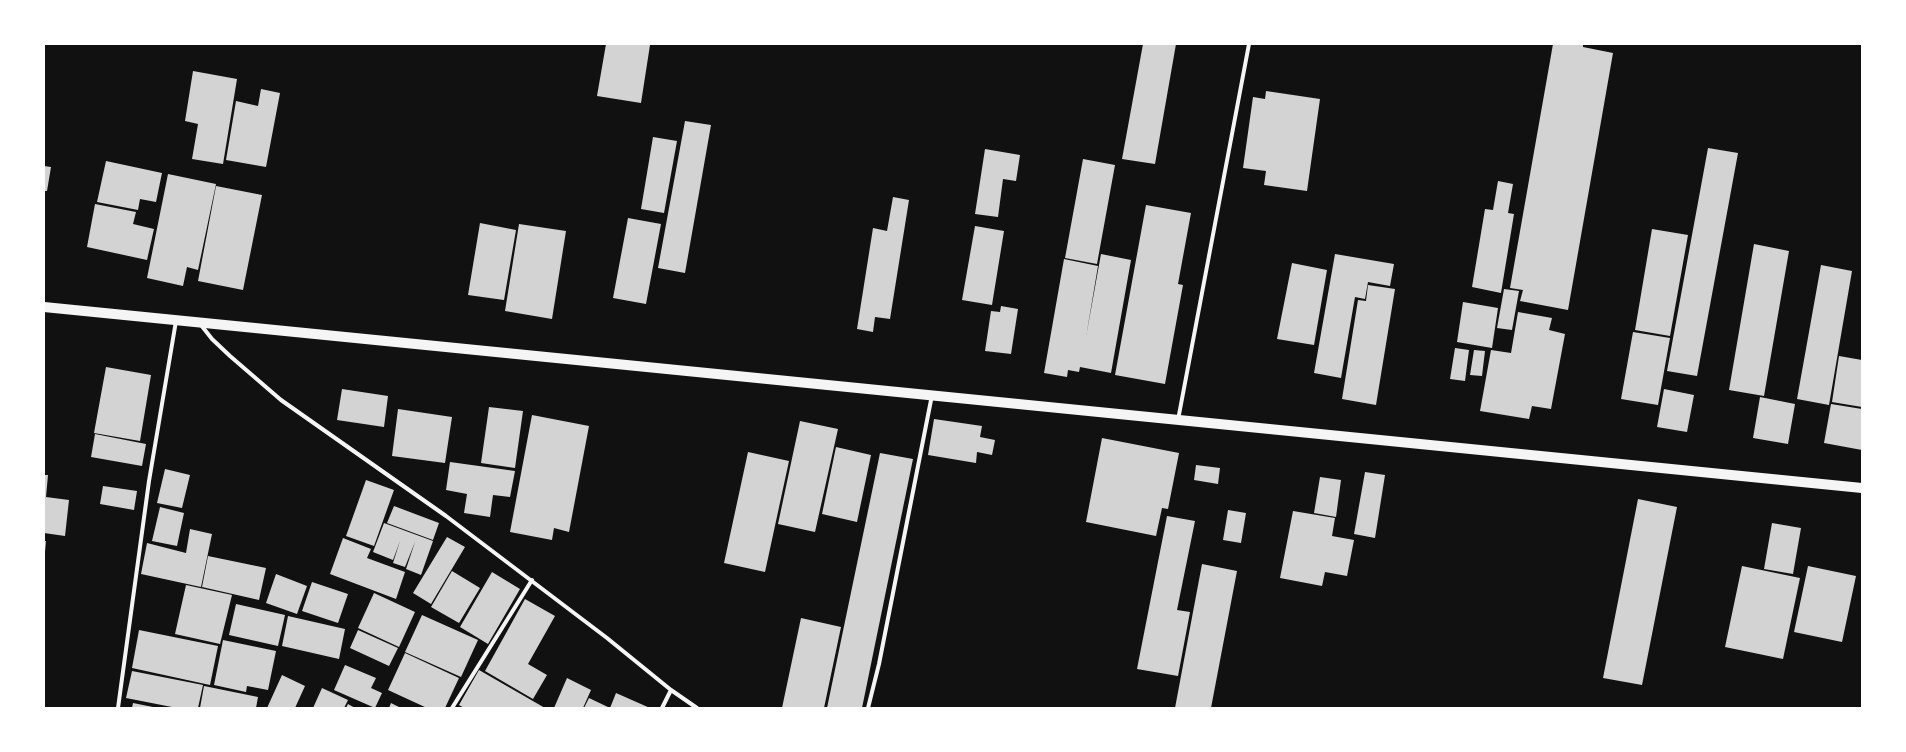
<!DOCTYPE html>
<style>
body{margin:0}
#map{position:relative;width:1906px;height:752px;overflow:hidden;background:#111;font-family:Karla,sans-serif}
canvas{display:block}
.frame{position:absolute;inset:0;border:45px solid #fff;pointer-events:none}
</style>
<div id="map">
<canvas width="1906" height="752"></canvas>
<div class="frame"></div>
</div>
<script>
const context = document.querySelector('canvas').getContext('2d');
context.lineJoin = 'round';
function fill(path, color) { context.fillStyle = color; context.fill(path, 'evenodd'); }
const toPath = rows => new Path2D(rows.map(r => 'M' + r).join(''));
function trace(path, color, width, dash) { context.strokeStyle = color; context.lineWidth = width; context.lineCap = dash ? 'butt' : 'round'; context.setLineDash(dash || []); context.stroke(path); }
const building = toPath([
 [606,44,650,45,641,103,597,96],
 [1143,44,1176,44,1155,164,1122,159],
 [1553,44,1583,44,1583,47,1613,53,1568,310,1520,301,1523,290,1510,288],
 [193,71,237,79,223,164,192,159,198,124,185,121],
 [261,89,280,93,266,167,226,160,236,101,258,106],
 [1266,91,1320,99,1307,191,1264,185,1266,171,1243,168,1253,97,1265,99],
 [685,121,711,125,685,273,658,268],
 [653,137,677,141,664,213,641,209],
 [1708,148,1738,153,1697,376,1667,371],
 [985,149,1020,155,1016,181,1003,179,998,217,975,214],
 [1083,159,1115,165,1097,264,1065,258],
 [106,161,162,173,156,202,140,199,138,210,97,202],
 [44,166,51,167,47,191,44,191],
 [168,174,216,184,198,270,187,267,183,286,147,278],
 [1498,181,1513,184,1508,213,1514,214,1501,293,1472,287,1485,209,1493,210],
 [216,186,262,195,243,290,198,281],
 [893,197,909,200,890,319,875,317,873,332,857,329,873,228,887,231],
 [95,204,136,212,133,224,154,229,147,260,87,247],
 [1146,205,1191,213,1178,284,1183,285,1165,384,1115,375],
 [628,218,661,224,646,304,613,298],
 [480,223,516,230,504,300,468,295],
 [519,224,566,231,552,319,505,311],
 [975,226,1004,231,992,305,962,300],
 [1652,229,1688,235,1670,336,1635,330],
 [1754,244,1789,251,1764,396,1729,390],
 [1101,254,1131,260,1111,373,1080,367,1079,372,1068,370,1067,377,1044,373,1064,259,1098,266,1086,337],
 [1335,254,1394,264,1390,286,1368,282,1365,299,1355,297,1341,378,1314,373],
 [1292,263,1327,270,1314,345,1277,339],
 [1821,265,1852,271,1829,405,1797,399],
 [1368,285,1395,289,1376,405,1342,399,1358,300,1366,301],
 [1504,289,1519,291,1512,330,1497,328],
 [1463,302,1498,308,1492,348,1457,342],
 [1001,306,1018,309,1011,354,985,351,991,311,1000,312],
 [1518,312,1552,318,1549,330,1565,334,1551,409,1532,406,1529,419,1480,411,1491,350,1511,353],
 [1633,332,1670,338,1658,405,1621,399],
 [1455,348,1469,350,1465,381,1450,379],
 [1474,350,1485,351,1482,376,1470,375],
 [1839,356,1862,360,1862,407,1832,402],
 [106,367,151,375,140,441,94,433],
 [342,389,388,396,384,427,337,420],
 [1664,389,1694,395,1687,432,1657,427],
 [1760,397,1795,404,1788,444,1753,438],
 [1831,404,1862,409,1862,450,1824,443],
 [489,407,523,411,515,468,481,463],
 [398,409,452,417,445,463,392,456],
 [532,415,589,426,569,532,554,528,552,540,510,532],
 [934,419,982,426,980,437,995,440,992,455,977,452,976,463,928,455],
 [800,421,838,429,815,532,778,524],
 [95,434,146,444,142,466,91,457],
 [1102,438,1179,453,1168,509,1162,508,1156,536,1086,522],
 [836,447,871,455,857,522,822,514],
 [748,452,789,461,765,572,724,563],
 [880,453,913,459,862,708,827,708],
 [450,462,515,471,510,497,493,495,490,517,464,513,467,494,446,490],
 [1196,465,1220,468,1218,484,1194,480],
 [165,469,190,475,182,508,157,503],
 [1365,472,1385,475,1375,538,1354,534],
 [44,475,48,475,46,497,69,500,65,536,44,533],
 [1320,477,1341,480,1336,517,1314,513],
 [366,480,394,490,374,546,346,536],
 [103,486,137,491,134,510,100,504],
 [1638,499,1677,507,1642,685,1603,678],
 [394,506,439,523,433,540,387,523],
 [160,507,184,513,177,546,152,541],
 [1228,510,1246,513,1241,543,1223,540],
 [1293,511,1335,518,1332,536,1354,540,1347,576,1325,572,1322,586,1280,578],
 [1167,516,1195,521,1177,610,1190,612,1178,676,1137,669],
 [384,523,433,541,421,575,406,569,415,542,405,567,393,563,400,541,393,560,373,552],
 [1772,523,1801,528,1793,574,1764,569],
 [190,529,212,534,201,587,141,574,147,543,186,553],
 [447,537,465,547,431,604,413,593],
 [343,538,371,549,367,558,405,572,396,599,330,574],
 [44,541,46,541,45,552,44,552],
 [208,556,266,568,259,600,202,587],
 [1202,564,1237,571,1211,708,1175,708],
 [1742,566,1800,578,1783,659,1725,647],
 [1808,566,1856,576,1842,642,1794,632],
 [452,571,480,588,459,623,431,607],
 [492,572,520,589,488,644,460,627],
 [276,574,307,586,297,614,266,603],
 [312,582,348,594,338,623,302,611],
 [186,585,232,595,220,644,175,634],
 [374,593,415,612,399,647,358,628],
 [525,599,555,616,528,664,547,675,533,699,485,671],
 [236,604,285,615,278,646,229,635],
 [422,615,478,640,461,677,405,652],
 [288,616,345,629,339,659,282,646],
 [801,618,841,627,824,708,782,708],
 [139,630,218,646,210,685,132,668],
 [358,630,398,648,389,666,350,648],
 [223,640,276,651,268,690,247,686,246,692,214,685],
 [405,653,459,678,445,708,427,708,388,690],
 [345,665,376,678,371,688,382,693,375,708,334,690],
 [479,670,545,708,464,708,459,705],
 [132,671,203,685,198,708,177,708,126,698],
 [282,675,305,686,295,708,267,708],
 [567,678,591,690,583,708,554,708],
 [204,686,258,697,256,708,200,708],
 [322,688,348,700,344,708,313,708],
 [616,693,650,708,584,708,589,698,610,708],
 [133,703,153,707,153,708,132,708],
 [391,703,401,708,389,708],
 [348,704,355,708,346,708]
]);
const minor = toPath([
 [201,325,212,339,230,356,281,400,446,516,607,638,671,690,697,708],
 [1178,420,1249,44],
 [118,708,149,481,176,321],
 [452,708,532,580],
 [662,708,671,690],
 [868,708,879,664,932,395]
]);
const primary = toPath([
 [44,307,1862,488]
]);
fill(building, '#d3d3d3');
trace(minor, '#f5f5f5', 4);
trace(primary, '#f5f5f5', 10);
</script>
